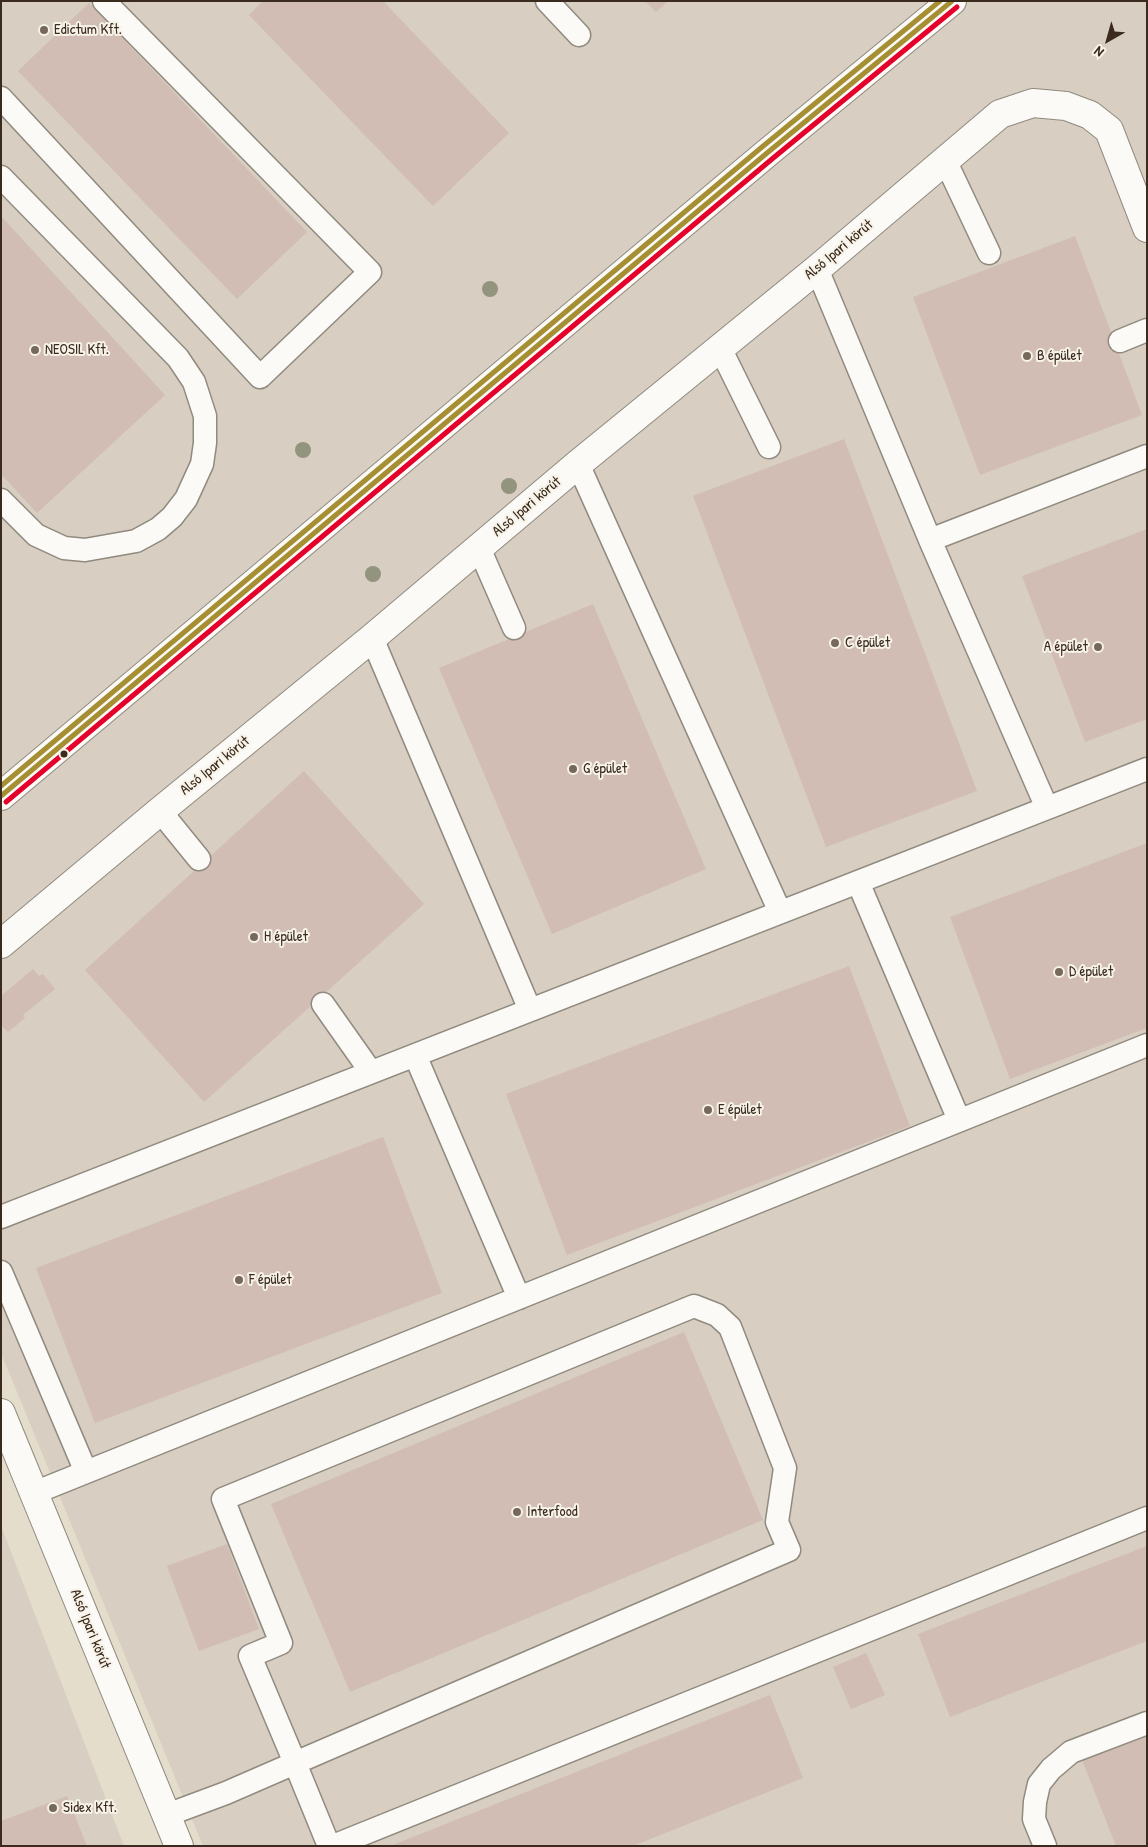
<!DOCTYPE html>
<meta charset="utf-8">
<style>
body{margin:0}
#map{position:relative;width:1148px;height:1847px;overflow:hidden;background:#e4ddcc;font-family:"Patrick Hand",sans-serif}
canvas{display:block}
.frame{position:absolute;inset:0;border:2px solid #3b2a1e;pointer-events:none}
.north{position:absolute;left:1083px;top:15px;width:50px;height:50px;-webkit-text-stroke:4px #f7f3e8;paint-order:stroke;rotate:218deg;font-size:14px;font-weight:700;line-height:20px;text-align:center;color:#3b2a1e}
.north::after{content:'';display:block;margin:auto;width:18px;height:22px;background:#3b2a1e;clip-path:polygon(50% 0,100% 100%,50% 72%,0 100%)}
</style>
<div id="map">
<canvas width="1148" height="1847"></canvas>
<div class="frame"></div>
<div class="north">N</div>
</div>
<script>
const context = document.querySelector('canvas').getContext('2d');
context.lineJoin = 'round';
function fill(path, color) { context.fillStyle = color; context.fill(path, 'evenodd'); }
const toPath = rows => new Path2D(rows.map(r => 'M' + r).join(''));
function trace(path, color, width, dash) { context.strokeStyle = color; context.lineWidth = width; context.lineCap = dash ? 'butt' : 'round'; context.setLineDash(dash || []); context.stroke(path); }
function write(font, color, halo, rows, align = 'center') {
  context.font = font + ' "Patrick Hand",sans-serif'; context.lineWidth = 4; context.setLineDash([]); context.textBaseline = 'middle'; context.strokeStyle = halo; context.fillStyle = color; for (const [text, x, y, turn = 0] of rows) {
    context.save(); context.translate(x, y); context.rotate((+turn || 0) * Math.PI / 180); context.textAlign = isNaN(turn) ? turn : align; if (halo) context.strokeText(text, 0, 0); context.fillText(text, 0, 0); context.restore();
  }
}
const industrial = toPath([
 [1,1,1147,1,1147,1846,203,1846,1,1353],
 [1,1526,3,1531,124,1846,1,1846]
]);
const building = toPath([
 [263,1,383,1,509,133,433,206,249,15],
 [645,1,668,1,656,12],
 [89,3,307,232,237,299,18,71],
 [1,216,165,395,37,513,1,474],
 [1075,236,1142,415,980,475,913,297],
 [844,439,977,791,826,847,693,496],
 [1147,529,1147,719,1085,742,1022,576],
 [593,604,706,869,552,934,439,668],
 [304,771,424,904,204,1102,85,970],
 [1147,843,1147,1028,1010,1079,950,917],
 [849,966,910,1126,567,1255,506,1094],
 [33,969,39,976,43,974,55,989,23,1015,25,1018,8,1032,1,1025,1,996],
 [383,1137,442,1293,95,1423,36,1268],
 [684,1332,763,1520,350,1692,271,1504],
 [227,1544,259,1629,199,1651,167,1566],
 [1147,1546,1147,1641,950,1717,918,1634],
 [866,1653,885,1695,851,1709,833,1667],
 [770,1695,803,1778,633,1846,390,1846],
 [1147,1734,1147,1846,1116,1846,1082,1760],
 [67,1796,87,1846,1,1846,1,1821]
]);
const lane = toPath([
 [547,1,579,35],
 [1,98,260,377,370,272,104,1],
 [945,160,989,253],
 [1,177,178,358,194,382,205,416,205,443,202,464,186,499,172,517,158,529,136,541,85,550,64,548,36,535,1,500],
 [817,269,930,540,1047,808],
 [1120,341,1147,330],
 [720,348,769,447],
 [578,464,780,912],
 [930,540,1147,456],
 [479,548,514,628],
 [372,638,530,1010],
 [160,811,199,859],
 [858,882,959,1120],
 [323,1004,371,1072],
 [415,1055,519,1298],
 [1,1217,1147,769],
 [1,1272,86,1472],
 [34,1493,1147,1045],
 [167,1815,226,1793,295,1763,789,1550,777,1522,785,1468,730,1327,717,1315,694,1306,223,1499,281,1643,250,1656,295,1763,329,1846],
 [333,1846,1147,1518],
 [1045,1846,1034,1819,1035,1802,1039,1784,1051,1769,1071,1752,1147,1723]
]);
const street = toPath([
 [1,944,160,811,372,638,578,464,817,269,1000,114,1033,103,1066,106,1090,115,1109,130,1147,228],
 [1,1413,179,1846]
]);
const secondary = toPath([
 [1,796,767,153,952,1]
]);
const bus1 = toPath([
 [1,796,767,153,952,1]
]);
const bus2 = toPath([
 [6,802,772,159,957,7]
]);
const bus3 = toPath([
 [1,786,762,147,940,1]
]);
const trees = [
 [490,289],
 [303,450],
 [509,486],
 [373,574]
];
const markers = [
 [44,30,5,"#76695b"],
 [35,350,5,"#76695b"],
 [1027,356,5,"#76695b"],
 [835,643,5,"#76695b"],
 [1098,647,5,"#76695b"],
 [64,754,4.5,"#3b2a1e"],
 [573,769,5,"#76695b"],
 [254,937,5,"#76695b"],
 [1059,972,5,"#76695b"],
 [708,1110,5,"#76695b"],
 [239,1280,5,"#76695b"],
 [517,1512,5,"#76695b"],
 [53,1808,5,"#76695b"]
];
const poiNames = [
 ["Edictum Kft.",54,30],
 ["NEOSIL Kft.",45,350],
 ["B épület",1037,356],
 ["C épület",845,643],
 ["A épület",1088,647,"right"],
 ["G épület",583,769],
 ["H épület",264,937],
 ["D épület",1069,972],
 ["E épület",718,1110],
 ["F épület",249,1280],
 ["Interfood",527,1512],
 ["Sidex Kft.",63,1808]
];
const streetNames = [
 ["Alsó Ipari körút",839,250,-40],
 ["Alsó Ipari körút",527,507,-40],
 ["Alsó Ipari körút",215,766,-39],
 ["Alsó Ipari körút",90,1629,68]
];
fill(industrial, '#d8cec2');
fill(building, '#d1bdb4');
trace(lane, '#908a7f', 25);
trace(street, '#908a7f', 30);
trace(secondary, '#908a7f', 30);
trace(lane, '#fbfaf7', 22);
trace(street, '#fbfaf7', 28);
trace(secondary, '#fbfaf7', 28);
trace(bus1, '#a58f32', 5);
trace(bus2, '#e4002b', 5);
trace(bus3, '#a58f32', 5);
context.fillStyle = '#92947d';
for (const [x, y] of trees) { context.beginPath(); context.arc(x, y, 8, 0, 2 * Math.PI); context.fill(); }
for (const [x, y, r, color] of markers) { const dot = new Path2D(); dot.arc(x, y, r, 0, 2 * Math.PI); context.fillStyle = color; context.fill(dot); trace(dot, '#f7f3e8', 2); }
write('15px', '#3b2a1e', '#f7f3e8', poiNames, 'left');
write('15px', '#3b2a1e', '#f7f3e8', streetNames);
</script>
